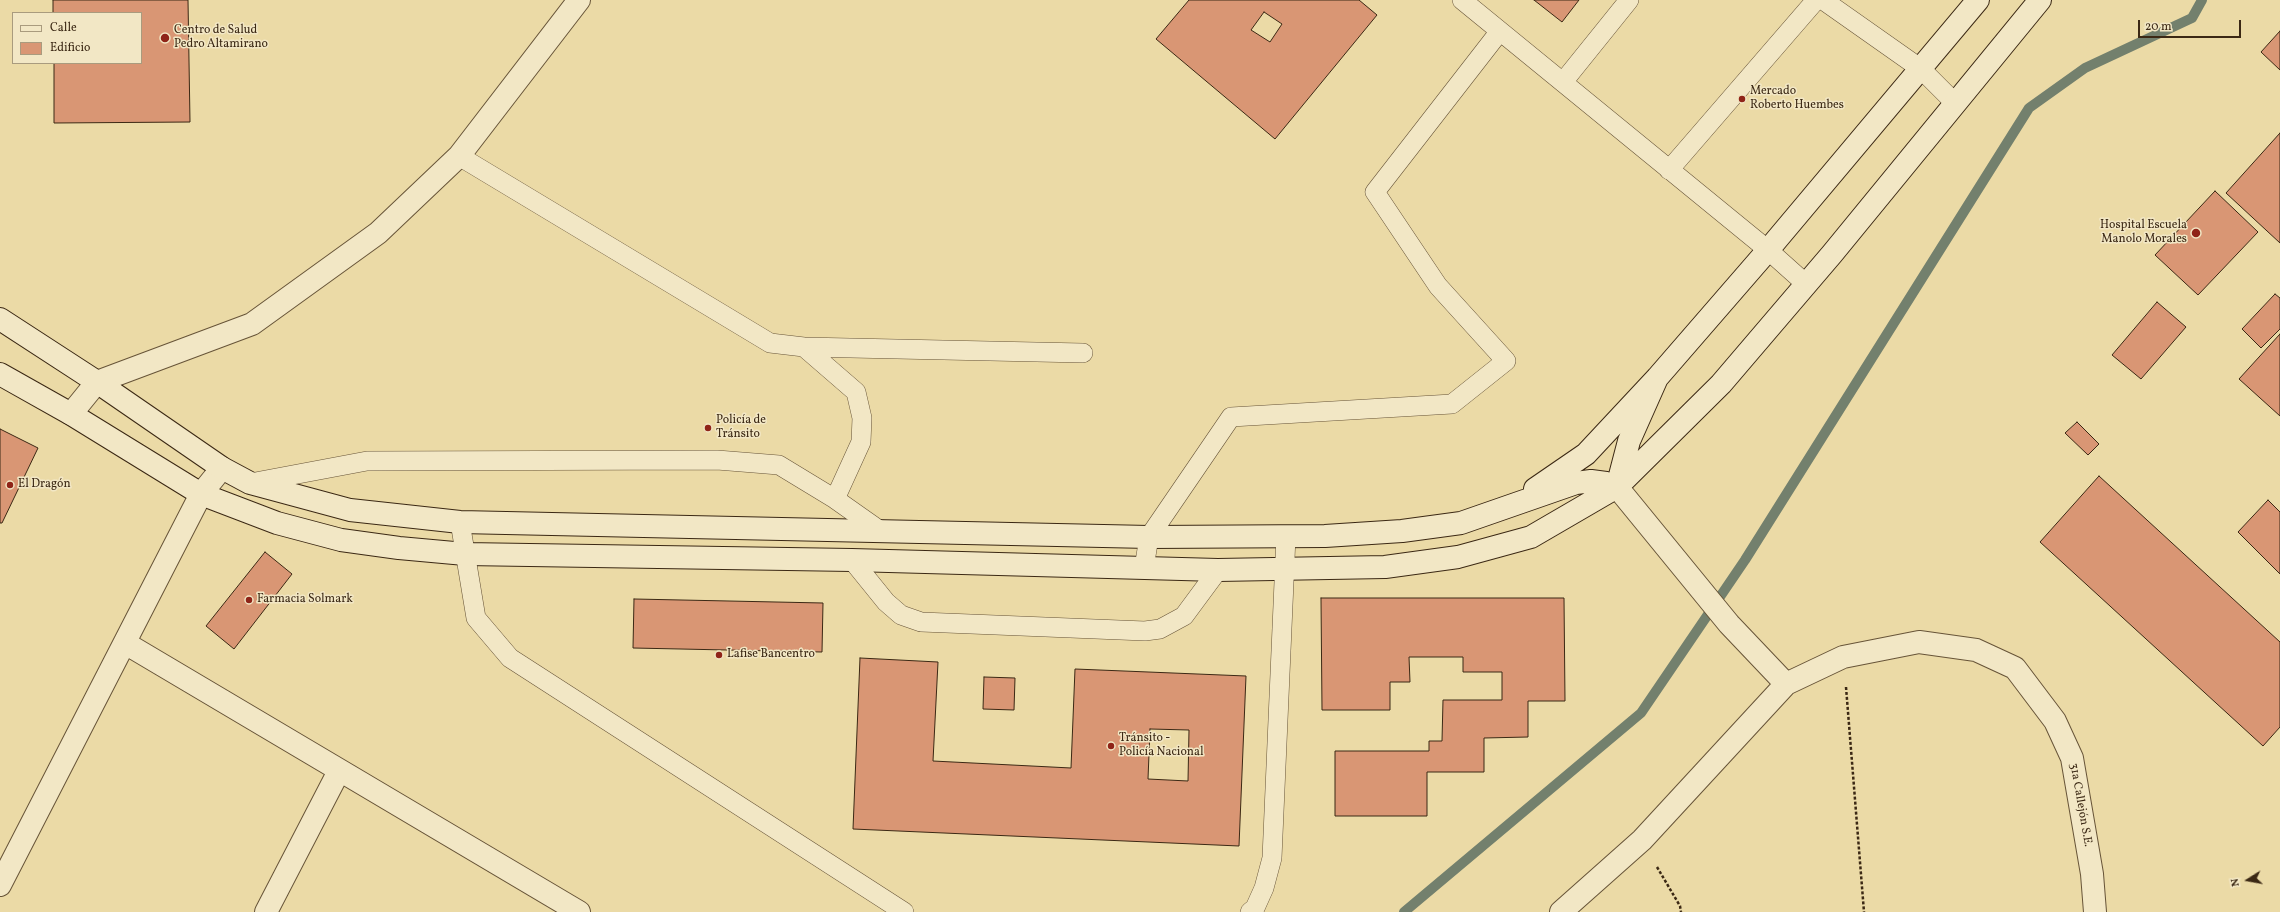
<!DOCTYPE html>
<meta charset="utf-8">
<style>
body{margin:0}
#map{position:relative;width:2280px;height:912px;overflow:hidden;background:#ebdaa6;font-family:Vollkorn,serif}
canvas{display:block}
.legend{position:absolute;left:12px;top:12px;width:130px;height:52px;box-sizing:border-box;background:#f2e7c5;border:1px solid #a99b7e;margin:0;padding:5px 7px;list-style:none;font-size:12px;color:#3b2814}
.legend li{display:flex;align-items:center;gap:8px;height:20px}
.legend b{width:20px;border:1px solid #a99b7e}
.north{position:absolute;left:2228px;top:860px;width:40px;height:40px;-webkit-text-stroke:3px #f2e7c5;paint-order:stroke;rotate:259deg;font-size:11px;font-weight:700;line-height:16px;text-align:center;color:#3b2814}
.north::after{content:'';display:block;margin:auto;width:14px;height:18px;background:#3b2814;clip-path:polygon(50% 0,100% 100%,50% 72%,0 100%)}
.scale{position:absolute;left:2138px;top:20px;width:103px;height:18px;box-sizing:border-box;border:2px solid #3b2814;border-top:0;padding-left:5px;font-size:12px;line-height:14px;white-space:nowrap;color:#3b2814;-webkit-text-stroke:3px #f2e7c5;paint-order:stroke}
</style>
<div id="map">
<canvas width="2280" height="912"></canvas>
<ul class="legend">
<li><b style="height:5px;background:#f2e7c5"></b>Calle</li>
<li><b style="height:11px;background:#d99674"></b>Edificio</li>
</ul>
<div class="north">N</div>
<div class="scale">20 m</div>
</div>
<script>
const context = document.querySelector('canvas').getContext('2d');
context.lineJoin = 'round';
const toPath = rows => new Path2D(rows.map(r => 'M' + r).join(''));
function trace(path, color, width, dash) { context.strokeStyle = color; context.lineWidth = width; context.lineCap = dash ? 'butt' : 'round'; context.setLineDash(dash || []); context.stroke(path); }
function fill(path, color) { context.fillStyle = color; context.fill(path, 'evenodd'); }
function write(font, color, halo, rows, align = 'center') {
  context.font = font + ' Vollkorn,serif'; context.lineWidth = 3; context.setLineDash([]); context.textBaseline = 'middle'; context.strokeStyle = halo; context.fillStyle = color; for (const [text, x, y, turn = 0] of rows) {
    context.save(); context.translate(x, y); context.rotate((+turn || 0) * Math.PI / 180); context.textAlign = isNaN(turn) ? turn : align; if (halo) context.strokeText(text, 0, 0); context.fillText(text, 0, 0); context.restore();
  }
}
const stream = toPath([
 [1404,912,1641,713,1745,560,2029,108,2085,68,2192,18,2202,0]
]);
const building = toPath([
 [53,0,188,0,190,122,54,123,54,63,141,63,141,13,53,13,53,0],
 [1189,0,1359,0,1377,15,1275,139,1156,39,1189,0],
 [1264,12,1282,24,1270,42,1251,30,1264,12],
 [1534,0,1579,0,1562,22,1534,0],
 [2280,31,2280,70,2261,52,2280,31],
 [2280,133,2280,243,2226,193,2280,133],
 [2215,191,2258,232,2198,295,2155,255,2215,191],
 [2275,294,2280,298,2280,329,2261,348,2242,329,2275,294],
 [2157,302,2186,327,2141,379,2112,355,2157,302],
 [2280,334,2280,416,2239,379,2280,334],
 [2077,422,2099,444,2088,455,2065,433,2077,422],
 [0,429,38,448,2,523,0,523,0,429],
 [2099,476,2280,642,2280,727,2263,746,2040,542,2099,476],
 [2268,500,2280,512,2280,574,2238,532,2268,500],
 [265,552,292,574,234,649,206,626,265,552],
 [1321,598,1564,598,1565,701,1528,701,1528,737,1484,738,1484,772,1427,772,1427,816,1335,816,1335,751,1429,751,1429,741,1442,741,1443,700,1502,700,1502,672,1463,672,1463,657,1409,657,1410,682,1390,682,1390,710,1322,710,1321,598],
 [634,599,823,603,822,652,633,648,634,599],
 [860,658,938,662,933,761,1071,768,1075,669,1246,676,1239,846,853,829,860,658],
 [1150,729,1189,730,1188,781,1148,779,1150,729],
 [984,677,1015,678,1014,710,983,709,984,677]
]);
const path = toPath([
 [1846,687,1864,912],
 [1657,867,1680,906,1681,912]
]);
const service = toPath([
 [1462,0,1768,250,1806,284],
 [1823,0,1921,69,1955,103],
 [1563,82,1629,0],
 [459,156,770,343,804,347,1083,353],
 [1669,170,1816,0],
 [804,347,856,392,862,418,861,442,835,499],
 [250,483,367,461,717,460,779,465,835,499,879,530],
 [460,522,476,618,510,658,904,912],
 [852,560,886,602,901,615,921,622,1145,631,1160,629,1184,616,1218,570],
 [1144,568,1149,537,1231,417,1452,404,1506,361,1438,286,1375,192,1500,31],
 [1250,912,1255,908,1264,888,1272,858,1286,536]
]);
const minor = toPath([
 [71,414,97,382,252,324,378,233,459,156,579,0],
 [1617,487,1729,624,1786,684],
 [125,643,579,912],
 [0,885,201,494,222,468],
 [266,912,339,771],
 [1561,912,1642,840,1786,684,1843,657,1919,642,1976,650,2015,668,2055,721,2072,758,2092,874,2095,912]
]);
const secondary = toPath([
 [0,319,97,382,222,468,250,483,350,510,460,522,1149,537,1325,536,1402,531,1461,523,1576,483,1591,481,1606,483,1617,487,1629,441,1657,378],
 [0,374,71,414,201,494,277,523,341,540,399,548,465,554,852,560,1218,570,1385,567,1458,557,1531,537,1617,487,1721,384,1832,254,2040,0],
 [1535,489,1586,454,1657,378,1768,250,1978,0]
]);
const markers = [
 [165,38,5,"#8f2418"],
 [1742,99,4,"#8f2418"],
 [2196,233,5,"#8f2418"],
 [708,428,4,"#8f2418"],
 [10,485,4,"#8f2418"],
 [249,600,4,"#8f2418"],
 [719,655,4,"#8f2418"],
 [1111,746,4,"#8f2418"]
];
const poiNames = [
 ["Centro de Salud",174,31],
 ["Pedro Altamirano",174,45],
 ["Mercado",1750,92],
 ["Roberto Huembes",1750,106],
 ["Hospital Escuela",2187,226,"right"],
 ["Manolo Morales",2187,240,"right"],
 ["Policía de",716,421],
 ["Tránsito",716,435],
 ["El Dragón",18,485],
 ["Farmacia Solmark",257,600],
 ["Lafise Bancentro",727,655],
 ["Tránsito -",1119,739],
 ["Policía Nacional",1119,753]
];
const streetNames = [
 ["31a Callejón S.E.",2080,805,80]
];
trace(stream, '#73806d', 10);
fill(building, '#d99674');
trace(building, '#3b2814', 1);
trace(service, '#675438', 20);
trace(minor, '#675438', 24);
trace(secondary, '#3b2814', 24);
trace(path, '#3b2814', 2.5, [3, 2]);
trace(service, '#f2e7c5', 19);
trace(minor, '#f2e7c5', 22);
trace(secondary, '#f2e7c5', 22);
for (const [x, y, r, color] of markers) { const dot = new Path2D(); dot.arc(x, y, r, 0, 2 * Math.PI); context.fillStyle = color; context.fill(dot); trace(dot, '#f2e7c5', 1.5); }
write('12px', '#3b2814', '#f2e7c5', poiNames, 'left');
write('12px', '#3b2814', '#f2e7c5', streetNames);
</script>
